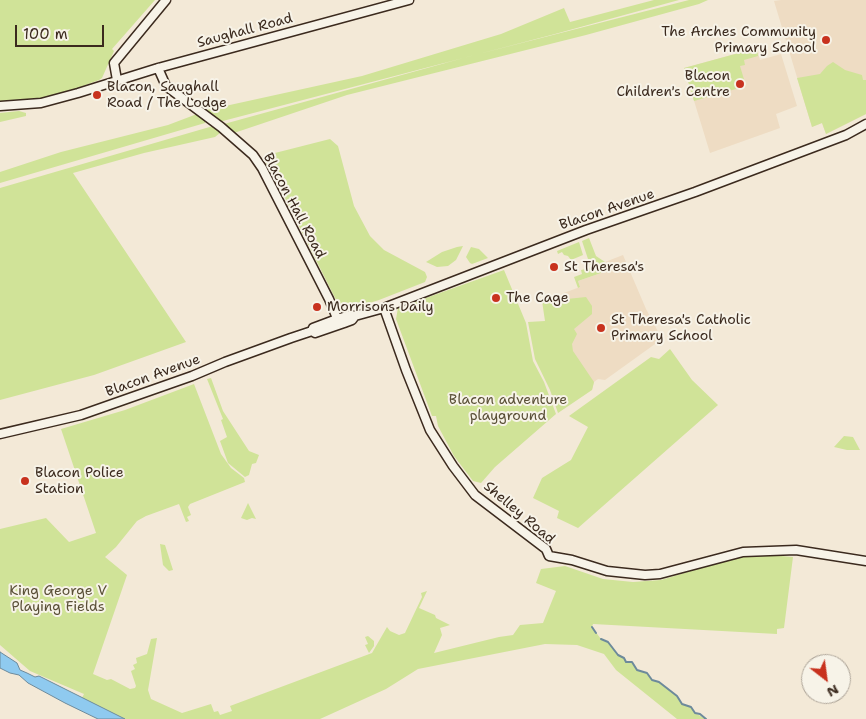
<!DOCTYPE html>
<style>
body{margin:0}
#map{position:relative;width:866px;height:719px;overflow:hidden;background:#f3e9d7;font-family:"Shantell Sans",sans-serif}
canvas{display:block}
.north{position:absolute;left:801px;top:654px;width:50px;height:50px;box-sizing:border-box;background:#f7f3e8;border:1px solid #aca397;border-radius:50%;rotate:150deg;font-size:14px;font-weight:700;line-height:20px;text-align:center;color:#3b2a1e}
.north::after{content:'';display:block;margin:auto;width:18px;height:22px;background:#c8321e;clip-path:polygon(50% 0,100% 100%,50% 72%,0 100%)}
.scale{position:absolute;left:15px;top:25px;width:89px;height:22px;box-sizing:border-box;border:2px solid #3b2a1e;border-top:0;padding-left:6px;font-size:15px;line-height:18px;white-space:nowrap;color:#3b2a1e;-webkit-text-stroke:4px #f7f3e8;paint-order:stroke}
</style>
<div id="map">
<canvas width="866" height="719"></canvas>
<div class="north">N</div>
<div class="scale">100 m</div>
</div>
<script>
const context = document.querySelector('canvas').getContext('2d');
context.lineJoin = 'round';
function fill(path, color) { context.fillStyle = color; context.fill(path, 'evenodd'); }
const toPath = rows => new Path2D(rows.map(r => 'M' + r).join(''));
function trace(path, color, width, dash) { context.strokeStyle = color; context.lineWidth = width; context.lineCap = dash ? 'butt' : 'round'; context.setLineDash(dash || []); context.stroke(path); }
function write(font, color, halo, rows, align = 'center') {
  context.font = font + ' "Shantell Sans",sans-serif'; context.lineWidth = 4; context.setLineDash([]); context.textBaseline = 'middle'; context.strokeStyle = halo; context.fillStyle = color; for (const [text, x, y, turn = 0] of rows) {
    context.save(); context.translate(x, y); context.rotate((+turn || 0) * Math.PI / 180); context.textAlign = isNaN(turn) ? turn : align; if (halo) context.strokeText(text, 0, 0); context.fillText(text, 0, 0); context.restore();
  }
}
const built = toPath([
 [781,0,866,0,866,114,826,134,822,123,812,127,774,1],
 [757,48,760,60,781,54,797,106,776,114,780,128,710,153,684,68],
 [623,255,646,309,662,339,605,380,598,379,594,382,592,390,542,301,580,287,578,281,601,273,605,262]
]);
const green = toPath([
 [0,0,155,0,112,49,114,51,102,78,99,80,48,99,0,102],
 [654,0,679,0,555,34,219,122,207,110,362,76,501,34,564,8,570,22],
 [689,0,708,0,699,4,586,35,347,95,234,133,224,124,467,57],
 [757,48,758,56,744,60,745,65,740,66,746,86,694,101,684,68],
 [833,62,845,70,862,75,863,80,866,80,866,114,826,134,822,123,812,127,797,78,820,74,827,66],
 [19,111,26,113,26,116,0,122,0,113],
 [197,114,205,121,205,123,0,183,0,172,61,152,168,125],
 [213,126,220,133,215,137,144,153,73,173,186,342,94,375,0,400,0,188],
 [330,139,338,146,354,206,370,236,384,250,425,272,427,277,425,282,379,300,347,310,343,309,335,298,281,190,266,165,267,159,271,154],
 [589,238,596,256,605,262,601,273,578,281,580,287,578,288,574,277,582,274,581,270,591,268,582,241],
 [579,242,583,255,571,260,568,256,564,255,562,252,558,254,557,251],
 [463,246,456,260,448,266,437,267,426,262,442,252,457,247],
 [471,247,479,249,488,258,472,264,470,263,466,257],
 [504,270,526,323,533,361,544,382,556,414,495,467,481,483,473,481,454,456,438,426,436,416,432,416,396,319,398,308],
 [586,297,592,306,592,314,574,329,577,334,572,344,573,351,594,382,592,390,558,413,550,390,535,359,528,322,545,321,542,301,551,298,557,300],
 [670,349,692,380,718,405,578,528,557,518,559,511,533,498,542,478,571,460,588,427,569,416,651,357,659,359],
 [211,378,223,411,249,451,259,455,256,463,252,464,249,475,245,477,228,463,220,441,227,437,221,420,223,419,207,379],
 [194,384,221,454,231,468,244,478,245,482,190,504,188,507,191,515,187,517,189,521,186,522,179,504,146,516,137,521,116,547,105,557,127,575,93,674,107,680,111,679,130,689,135,688,136,686,131,671,135,669,133,665,137,663,136,658,147,654,151,639,157,638,148,690,151,699,182,713,211,704,214,712,218,711,220,715,232,711,230,706,372,653,387,627,390,631,399,635,405,633,422,597,421,593,427,591,419,608,435,615,436,618,450,625,440,628,442,635,434,653,499,637,513,635,520,625,543,623,556,591,536,583,541,569,565,566,603,579,633,582,661,580,744,555,770,555,793,557,784,628,777,629,777,634,593,624,592,627,601,639,608,642,618,655,624,658,626,662,632,662,637,670,647,673,652,680,659,682,677,696,682,704,691,707,695,713,706,719,677,719,616,670,604,654,577,645,545,644,418,669,386,689,320,719,125,719,82,698,84,694,30,671,0,645,0,529,46,518,69,542,96,533,61,429,125,410],
 [844,436,853,437,860,450,847,450,834,447],
 [248,503,256,519,252,518,247,520,241,518],
 [160,544,165,545,173,570,169,571,163,565],
 [368,636,374,641,374,646,369,653,365,645,368,644,365,637]
]);
const water = toPath([
 [0,652,17,663,20,670,27,673,35,677,39,676,125,719,98,719,65,703,28,683,19,675,10,673,0,668,0,652]
]);
const stream = toPath([
 [592,627,596,633],
 [601,639,608,642,618,655,624,658,626,662,632,662,637,670,647,673,652,680,659,682,677,696,682,704,691,707,695,713,700,714,706,719]
]);
const secondary = toPath([
 [158,68,166,86,221,127,253,155,262,168,329,299,339,323],
 [117,80,114,63,166,0],
 [0,106,41,103,78,93,158,68,409,0],
 [384,308,406,370,430,430,453,466,475,495,546,549,549,556,572,560,607,571,645,575,660,574,743,552,796,550,866,561],
 [312,331,313,328,337,319,350,315,355,316,384,308,586,230,695,192,846,135,866,124],
 [0,434,81,415,192,376,225,362,291,338,312,331,315,333,344,323,352,320,355,316]
]);
const markers = [
 [826,40,5,"#c8321e"],
 [740,84,5,"#c8321e"],
 [97,95,5,"#c8321e"],
 [554,267,5,"#c8321e"],
 [496,298,5,"#c8321e"],
 [317,307,5,"#c8321e"],
 [601,328,5,"#c8321e"],
 [25,481,5,"#c8321e"]
];
const streetNames = [
 ["Saughall Road",245,31,-15],
 ["Blacon Hall Road",294,206,62],
 ["Blacon Avenue",607,210,-19],
 ["Blacon Avenue",153,376,-20],
 ["Shelley Road",519,513,40]
];
const poiNames = [
 ["The Arches Community",816,32,"right"],
 ["Primary School",816,48,"right"],
 ["Blacon",730,76,"right"],
 ["Children's Centre",730,92,"right"],
 ["Blacon, Saughall",107,87],
 ["Road / The Lodge",107,103],
 ["St Theresa's",564,267],
 ["The Cage",506,298],
 ["Morrisons Daily",327,307],
 ["St Theresa's Catholic",611,320],
 ["Primary School",611,336],
 ["Blacon Police",35,473],
 ["Station",35,489]
];
const parkNames = [
 ["Blacon adventure",508,400],
 ["playground",508,416],
 ["King George V",58,591],
 ["Playing Fields",58,607]
];
fill(built, '#eedcc3');
fill(green, '#d0e398');
fill(water, '#8fcaef');
trace(water, '#6d8a9b', 1);
trace(stream, '#6d8a9b', 2);
trace(secondary, '#3b2a1e', 11);
trace(secondary, '#f7f3e8', 8);
for (const [x, y, r, color] of markers) { const dot = new Path2D(); dot.arc(x, y, r, 0, 2 * Math.PI); context.fillStyle = color; context.fill(dot); trace(dot, '#f7f3e8', 2); }
write('14px', '#3b2a1e', '#f7f3e8', streetNames);
write('14px', '#3b2a1e', '#f7f3e8', poiNames, 'left');
write('14px', '#594f36', '#f7f3e8', parkNames);
</script>
